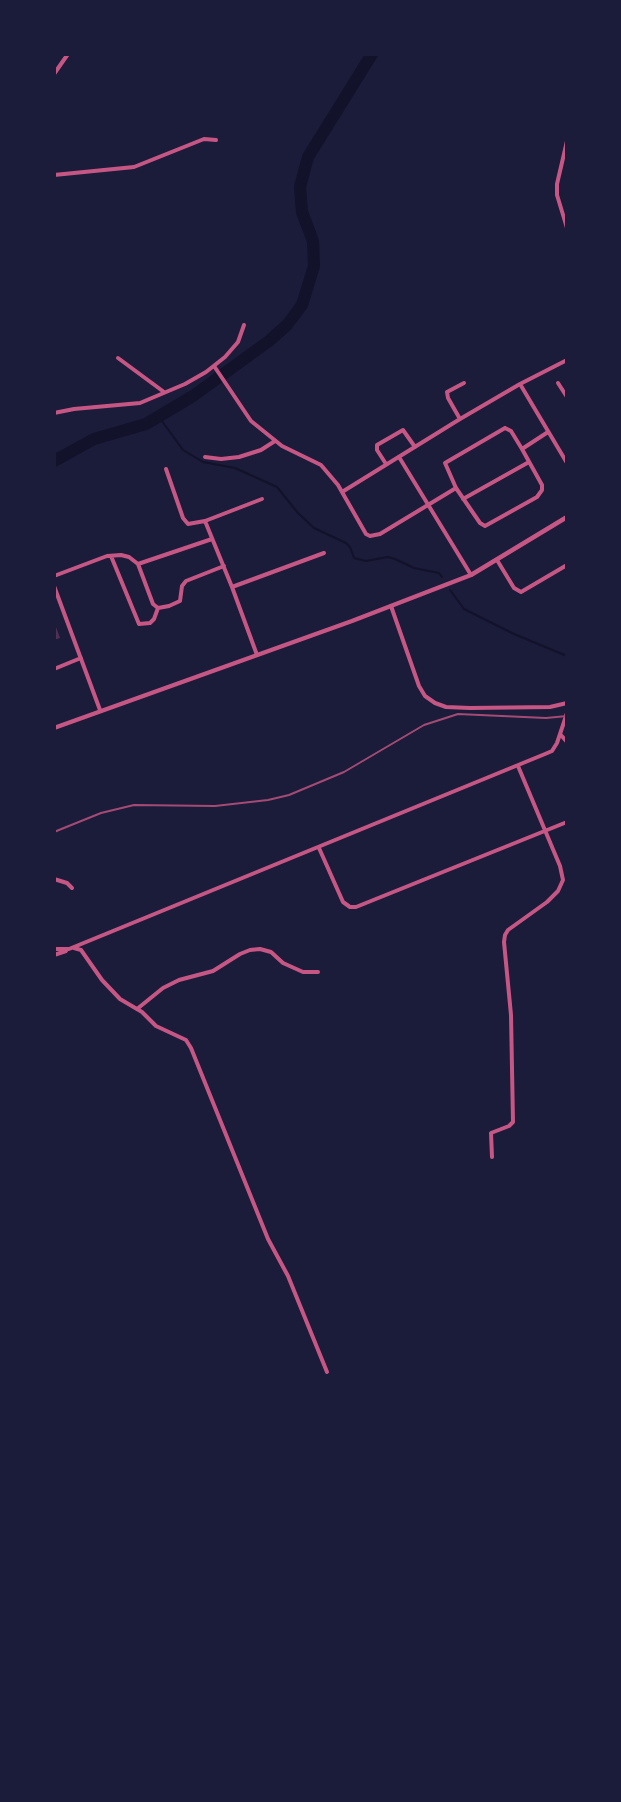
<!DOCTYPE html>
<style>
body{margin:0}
#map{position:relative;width:621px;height:1802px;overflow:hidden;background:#1b1b3a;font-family:Cabin,sans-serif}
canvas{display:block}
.frame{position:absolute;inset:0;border:56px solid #1b1b3a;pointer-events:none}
</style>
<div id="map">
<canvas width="621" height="1802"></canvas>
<div class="frame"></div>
</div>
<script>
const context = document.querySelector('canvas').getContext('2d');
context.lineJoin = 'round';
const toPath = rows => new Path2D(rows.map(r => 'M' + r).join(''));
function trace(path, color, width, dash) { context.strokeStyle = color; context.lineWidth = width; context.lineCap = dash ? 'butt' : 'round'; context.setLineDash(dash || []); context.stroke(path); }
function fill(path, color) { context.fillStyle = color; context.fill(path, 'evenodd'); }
const stream = toPath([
 [159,417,183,450,203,462,235,468,277,487,298,513,314,528,346,543,350,547,354,558,366,561,388,557,395,559,414,568,439,573,442,577],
 [450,590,464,609,514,634,567,656]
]);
const river = toPath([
 [54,461,94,439,146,424,193,396,269,341,287,325,302,305,314,266,313,241,302,212,300,187,308,157,372,54]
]);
const building = toPath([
 [56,627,60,638,54,640,54,628]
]);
const minor = toPath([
 [54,74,68,54],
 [567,141,557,184,557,195,567,228],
 [54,175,134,167,204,139,216,140],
 [118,358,164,392],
 [214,366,251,421,282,446,321,465,338,485,366,534,370,536,380,534,456,488],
 [558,383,567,397],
 [520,384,567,463],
 [54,413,74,409,140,403,185,384,206,372,225,357,238,342,244,325],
 [460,419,448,398,447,392,464,383],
 [505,428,511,431,522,449,542,485,542,490,537,497,485,526,480,523,456,488,445,463,505,428],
 [522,449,548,432],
 [205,457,221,459,239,457,261,450,275,441],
 [399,457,471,575],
 [386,464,377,450,377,445,403,430,415,447],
 [166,469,183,518,188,524,205,521,262,499],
 [342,492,460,419,520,384,567,360],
 [463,499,529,462],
 [205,521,232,587,257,655],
 [111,556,139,624,150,623,154,619,158,608],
 [497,560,514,588,521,592,567,565],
 [138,564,212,539],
 [54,576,107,556,121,555,129,557,138,564,153,604,158,608,169,606,180,601,182,586,186,581,224,566],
 [54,586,100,710],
 [232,587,324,553],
 [391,606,419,686,425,696,435,703,446,707,470,708,550,707,567,703],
 [54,669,81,658],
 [560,734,567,742],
 [319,848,343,902,350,907,356,907,567,822],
 [54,879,67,883,72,888],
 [74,948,81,950,102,980,120,999,142,1012,156,1026,186,1040,191,1048,268,1239,288,1276,327,1372],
 [54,949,69,949,545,754,552,751,557,743,567,713],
 [54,955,66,951],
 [137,1009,163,988,179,980,213,971,240,954,250,950,260,949,271,952,283,963,303,972,318,972],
 [492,1157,491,1133,509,1126,513,1122,511,1015,504,942,505,935,508,930,547,902,558,891,563,880,560,866,518,766]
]);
const tertiary = toPath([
 [54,728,352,621,471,575,567,517]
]);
const rail = toPath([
 [54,832,101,813,134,805,215,806,268,800,289,795,344,772,424,725,458,714,546,718,567,716]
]);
trace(stream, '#12122b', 2);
trace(river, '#12122b', 12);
fill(building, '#542f53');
trace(minor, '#c65784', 4);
trace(tertiary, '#c65784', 4.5);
trace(rail, '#a44b75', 2);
</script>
